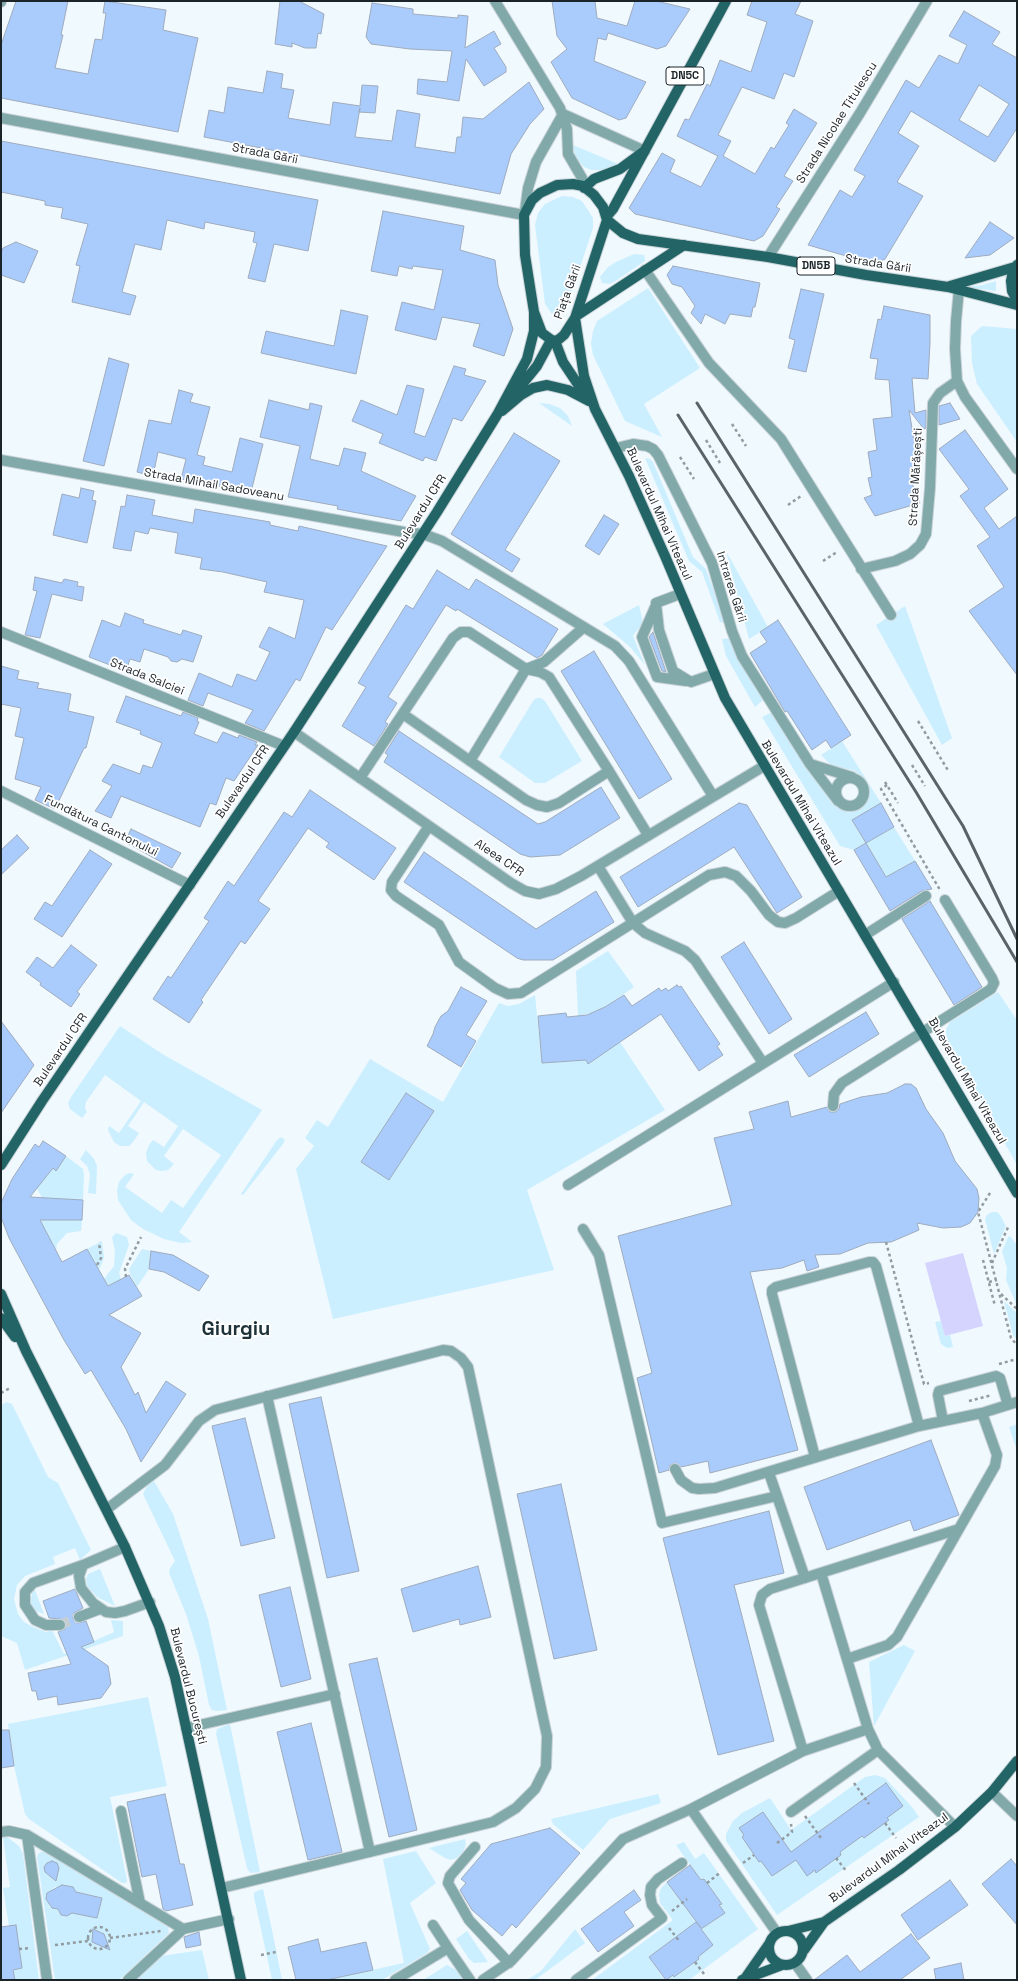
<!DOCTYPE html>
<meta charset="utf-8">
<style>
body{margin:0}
#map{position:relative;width:1018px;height:1981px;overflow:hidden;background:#f0f9fe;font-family:"Space Grotesk",sans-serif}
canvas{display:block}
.frame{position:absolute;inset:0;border:2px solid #1b2428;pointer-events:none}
</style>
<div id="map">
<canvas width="1018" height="1981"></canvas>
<div class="frame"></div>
</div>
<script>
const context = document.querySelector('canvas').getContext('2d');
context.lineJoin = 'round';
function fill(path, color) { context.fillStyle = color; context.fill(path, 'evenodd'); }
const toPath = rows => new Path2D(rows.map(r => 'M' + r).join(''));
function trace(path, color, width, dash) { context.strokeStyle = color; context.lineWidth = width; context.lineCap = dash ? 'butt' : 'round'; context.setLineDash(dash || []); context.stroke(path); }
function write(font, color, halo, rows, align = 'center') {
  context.font = font + ' "Space Grotesk",sans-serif'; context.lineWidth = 3.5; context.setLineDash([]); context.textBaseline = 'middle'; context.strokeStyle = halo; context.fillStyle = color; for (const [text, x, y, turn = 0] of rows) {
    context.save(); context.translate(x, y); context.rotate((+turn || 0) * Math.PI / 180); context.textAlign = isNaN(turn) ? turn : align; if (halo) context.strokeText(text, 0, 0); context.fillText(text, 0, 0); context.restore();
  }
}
const green = toPath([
 [573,145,618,164,604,170,591,170,584,167,575,157],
 [562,196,573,197,582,201,593,218,593,228,567,307,563,312,557,315,552,314,545,304,535,225,538,213,545,204],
 [634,254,644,255,645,261,614,282,609,284,602,283,600,277,608,267,616,262],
 [996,281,996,291,966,287,983,285],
 [648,288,700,368,644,404,662,437,625,421,593,355,591,343,593,331,597,321],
 [982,326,1017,329,1017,442,977,384,972,363,971,336],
 [539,403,549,404,560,408,568,416,572,426],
 [645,458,650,459,653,462,693,557,706,569,726,624,720,622,702,572,689,561],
 [726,551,768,627,749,639],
 [639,605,643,623,633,636,645,665,630,647,603,624],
 [905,606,952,738,942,745,876,625],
 [732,638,739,661,763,700,755,707,726,656,722,639],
 [536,698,541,698,545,701,582,761,545,783,535,783,499,757,533,701],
 [772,712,831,802,841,810,851,811,862,807,868,799,869,789,866,783,855,771,831,765,821,755,842,741,881,803,852,820,866,843,894,827,915,861,886,877,866,843,854,850,840,846,762,717],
 [608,951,634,987,605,1007,595,1012,578,1016,576,971],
 [998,992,1017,1020,1017,1165,948,1042,946,1034,946,1029,950,1022],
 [535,995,542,1063,571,1061,581,1051,588,1064,620,1042,665,1110,527,1190,554,1270,333,1319,296,1169,314,1146,305,1138,317,1120,328,1127,370,1059,443,1102,499,1003,508,1006,519,1004],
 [120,1026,164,1055,262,1110,179,1232,192,1242,181,1243,164,1239,143,1229,131,1220,118,1200,117,1190,119,1182,124,1176,129,1173,134,1174,125,1187,162,1213,171,1200,183,1208,221,1155,183,1129,164,1156,174,1164,168,1170,162,1171,156,1170,147,1161,146,1153,149,1145,153,1140,164,1147,178,1126,144,1102,128,1126,139,1133,133,1142,129,1146,120,1146,114,1142,108,1130,109,1126,119,1133,141,1101,105,1075,86,1102,85,1108,87,1112,82,1118,70,1109,68,1103,71,1097],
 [281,1137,285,1140,283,1144,243,1195,241,1194,277,1140],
 [86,1150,94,1159,97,1166,96,1194,88,1193,90,1174,87,1166,80,1159],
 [66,1156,83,1169,84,1175,83,1200,42,1198,37,1188,53,1168,56,1171],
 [992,1212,997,1212,1000,1215,1006,1226,994,1254,985,1219,987,1215],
 [42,1220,82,1220,81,1231,67,1233,57,1244,56,1251,52,1242,47,1244,37,1225],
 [116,1233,127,1237,129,1245,119,1273,121,1280,109,1286,104,1279,114,1266,115,1251,112,1237],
 [1010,1236,1017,1245,1017,1306,1006,1280,1007,1268,1002,1251,1008,1237],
 [102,1241,104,1258,99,1270,87,1249],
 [142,1249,151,1251,149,1269,137,1287,130,1274,129,1269],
 [1004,1301,1017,1313,1017,1340,1013,1335],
 [941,1321,945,1336,950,1335,953,1347,947,1348,941,1344,935,1322],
 [7,1402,12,1404,48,1477,58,1483,91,1550,80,1560,75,1548,53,1557,55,1564,25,1576,17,1585,14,1599,18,1614,24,1622,35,1628,46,1632,52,1630,64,1654,114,1632,111,1620,123,1621,123,1636,25,1670,17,1643,1,1636,1,1405],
 [1017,1424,1017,1451,1009,1427],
 [154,1481,173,1514,208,1619,227,1710,217,1711,212,1710,209,1705,199,1656,186,1614,169,1573,170,1568,175,1561,143,1494,147,1486],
 [100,1569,115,1606,97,1597,87,1586,86,1579,88,1574],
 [35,1590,44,1614,35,1611,30,1603,32,1593],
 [904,1645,915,1651,874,1726,869,1662],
 [148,1697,167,1786,110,1797,127,1880,126,1883,122,1883,29,1819,25,1814,14,1766,8,1724],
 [230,1724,260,1872,250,1873,247,1868,216,1734,217,1729],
 [875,1775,885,1778,912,1807,919,1817,777,1915,726,1841,726,1834,733,1821,742,1813,770,1798,791,1830,865,1777],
 [658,1794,661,1803,610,1819,583,1850,553,1824,551,1819],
 [7,1837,19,1846,23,1854,39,1980,15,1980,13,1970,22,1968,19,1949,9,1926,3,1888,10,1887,3,1838],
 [465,1839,466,1844,463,1852,457,1858,451,1860,445,1858,429,1848],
 [684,1842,695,1859,704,1853,758,1929,689,1980,592,1980,673,1920,660,1903,659,1894,661,1888,667,1882,679,1898,684,1895,685,1906,696,1922,649,1957,665,1980,673,1975,675,1977,699,1959,698,1957,713,1945,701,1929,724,1912,719,1905,722,1904,704,1879,701,1880,676,1845],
 [416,1851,436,1883,410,1903,430,1949,427,1953,382,1980,326,1980,404,1963,383,1859],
 [40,1852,45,1852,168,1927,169,1933,119,1980,55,1980,37,1856],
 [67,1886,72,1887,76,1892,101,1898,97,1918,72,1913,61,1915,58,1909,49,1907,54,1887,61,1889],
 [263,1889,271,1925,282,1980,272,1980,254,1897,254,1893,257,1891],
 [575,1929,585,1943,535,1980,527,1980,541,1971],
 [467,1931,488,1962,474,1963,469,1959,456,1939],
 [202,1950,209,1980,136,1980,161,1956],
 [447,1965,456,1970,463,1980,423,1980]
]);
const water = toPath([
 [963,1253,983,1326,945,1336,925,1263]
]);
const building = toPath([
 [16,1,68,1,61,35,63,35,55,68,88,74,95,39,102,40,106,13,103,13,105,1,166,10,163,30,198,38,178,132,1,98,1,45,16,1],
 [280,1,299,1,324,14,321,34,318,33,316,48,305,48,292,43,292,47,275,44,280,1],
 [552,1,595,1,597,18,627,26,635,1,656,1,690,9,666,46,657,49,608,33,606,40,598,38,594,61,646,82,626,118,619,120,572,98,551,62,567,49,557,36,552,1],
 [752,1,801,1,795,14,813,21,794,77,784,73,774,99,742,87,718,135,731,141,723,156,755,174,771,147,774,149,789,125,786,123,794,109,817,123,784,176,793,181,776,207,780,209,763,236,754,241,635,214,629,208,662,153,675,160,670,172,701,187,718,156,677,136,685,119,689,120,707,84,710,86,720,60,751,72,767,22,747,15,752,1],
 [372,3,413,9,413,14,458,18,458,15,468,16,465,48,494,31,501,44,494,48,506,67,506,72,484,86,466,59,459,101,417,94,418,79,447,82,452,51,410,49,371,44,366,37,372,3],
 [964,11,1000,32,992,44,1017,58,1017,128,995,162,911,111,898,133,919,146,897,182,923,196,885,259,874,264,808,245,840,190,852,197,865,176,854,170,906,80,919,88,939,55,958,64,967,45,949,36,964,11],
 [979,85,1009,104,988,137,959,120,979,85],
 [267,71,283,74,281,88,294,90,288,118,330,125,333,102,360,106,362,85,378,86,375,113,359,112,360,108,355,137,392,141,397,110,420,114,415,147,455,153,457,137,461,137,463,117,483,119,529,82,544,109,530,124,511,154,500,194,204,137,209,110,224,113,228,87,263,93,267,71],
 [1,141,318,200,308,251,274,244,265,282,248,278,257,243,253,242,255,232,205,222,204,229,167,220,161,250,135,244,122,292,136,296,130,315,72,302,80,266,76,265,88,224,61,218,63,208,45,205,45,201,1,192,1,141],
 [383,211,464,226,460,250,495,260,498,285,513,329,504,356,473,346,480,324,442,317,436,340,395,330,402,302,434,310,443,270,413,266,412,269,399,266,397,276,371,271,383,211],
 [990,222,1014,238,990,255,965,258,990,222],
 [16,242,38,251,24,283,1,275,1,253,3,248,16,242],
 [673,266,760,283,755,307,753,307,751,317,730,314,725,324,705,314,701,324,691,313,695,306,682,287,672,284,667,275,673,266],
 [801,289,824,294,806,372,788,368,795,340,789,338,801,289],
 [884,306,930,315,930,343,928,379,912,378,915,413,926,410,926,428,924,429,909,410,917,458,918,479,911,481,920,503,875,516,864,498,872,495,868,478,872,477,868,452,877,450,873,419,892,417,889,380,875,379,878,359,870,358,878,319,881,320,884,306],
 [341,310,368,316,356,374,261,353,266,331,334,346,341,310],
 [109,358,129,364,104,466,83,461,109,358],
 [454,366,466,369,464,375,486,381,462,421,453,418,436,461,425,457,423,461,379,443,383,434,352,421,361,400,397,415,407,385,424,389,414,433,425,437,454,366],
 [179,390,193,394,190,402,210,407,197,455,205,457,203,465,232,472,240,438,263,444,251,492,181,479,186,459,158,452,153,476,137,472,149,420,171,424,179,390],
 [269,400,309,410,310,403,322,406,310,459,339,466,344,448,366,453,361,471,416,496,401,521,347,511,337,509,338,506,288,497,300,446,260,437,269,400],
 [950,403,960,419,939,425,939,406,950,403],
 [965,430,1008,489,984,508,999,529,1017,516,1017,675,969,611,1004,587,977,546,990,537,960,496,969,489,939,449,965,430],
 [514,433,560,461,505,550,520,559,512,572,451,534,514,433],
 [81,488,94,491,92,500,96,501,87,543,53,535,62,494,79,498,81,488],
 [127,495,155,500,152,515,193,523,195,509,270,522,270,525,298,531,299,526,387,546,332,630,326,627,300,681,296,679,264,731,245,723,253,710,208,693,203,706,188,700,199,673,232,687,237,674,256,681,270,652,259,647,269,627,295,639,304,600,264,592,267,582,223,572,200,569,202,558,175,553,178,533,150,528,148,534,135,531,131,551,113,548,121,506,125,507,127,495],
 [604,515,619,524,599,555,585,546,604,515],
 [437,570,469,590,476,579,558,629,542,655,537,658,457,609,456,611,446,605,388,697,397,703,385,722,388,724,374,746,342,726,366,687,358,683,406,605,413,609,437,570],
 [35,577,62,583,64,579,78,582,77,586,84,587,82,601,52,594,40,638,25,635,37,591,33,590,35,577],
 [125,613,144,620,143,623,181,635,183,630,202,636,193,662,182,659,177,662,171,661,168,657,144,649,140,662,130,659,126,671,89,657,102,620,120,627,125,613],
 [778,620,851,735,831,748,826,740,812,750,787,711,785,712,750,653,767,642,760,632,778,620],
 [653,632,666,672,662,671,649,637,653,632],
 [594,651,672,779,639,799,561,671,594,651],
 [1,666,19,671,17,679,39,683,37,688,71,694,68,711,94,717,86,748,84,748,55,809,35,800,41,787,15,779,24,738,15,736,21,708,1,704,1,666],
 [126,696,181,716,183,712,198,718,197,721,199,722,194,734,217,743,223,732,238,738,239,735,257,742,255,745,258,745,234,781,226,778,216,805,210,803,200,827,121,796,111,818,95,811,112,786,102,781,113,764,140,774,143,765,152,768,162,743,140,734,141,731,116,722,126,696],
 [399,731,538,824,545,822,601,787,620,818,560,855,530,857,520,854,384,762,388,755,385,753,399,731],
 [310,790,396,848,374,880,326,847,329,843,308,828,258,901,270,909,245,944,241,941,201,1000,203,1002,189,1023,153,999,168,976,171,978,209,921,204,918,228,881,234,886,284,812,292,817,310,790],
 [739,803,747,805,802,897,777,913,734,847,638,907,620,877,739,803],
 [881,803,894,827,866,843,852,820,881,803],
 [131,829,181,853,172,868,125,842,131,829],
 [17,835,29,848,1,875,1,850,17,835],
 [866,843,886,877,915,861,932,889,922,891,890,911,854,850,866,843],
 [90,850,112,864,62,937,34,919,45,902,52,906,90,850],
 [424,852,536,929,596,891,614,922,553,960,523,960,517,958,404,882,424,852],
 [930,901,982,987,954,1005,902,919,930,901],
 [744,942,792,1019,769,1034,721,957,744,942],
 [71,945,97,965,77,992,80,994,71,1007,40,985,41,983,26,972,37,957,53,968,71,945],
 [677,985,679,987,681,986,720,1044,717,1046,723,1055,699,1071,661,1014,588,1064,586,1060,542,1063,538,1016,566,1013,567,1017,587,1015,605,1007,624,995,632,1006,659,988,661,991,666,988,668,991,677,985],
 [461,987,487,1001,466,1035,476,1041,461,1067,427,1046,433,1034,435,1027,441,1016,448,1011,461,987],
 [866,1012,879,1034,809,1077,794,1055,866,1012],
 [1,1021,34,1065,1,1113,1,1021],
 [905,1084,911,1084,916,1088,926,1109,943,1133,955,1161,977,1189,979,1198,978,1212,970,1223,961,1227,943,1228,917,1223,919,1230,891,1242,868,1243,840,1254,815,1255,819,1267,807,1271,804,1260,782,1268,750,1272,798,1450,710,1473,708,1461,681,1467,675,1463,670,1465,669,1470,659,1473,637,1378,652,1373,618,1236,732,1205,714,1138,754,1129,749,1112,788,1101,791,1117,827,1107,830,1112,835,1112,839,1109,840,1104,861,1097,887,1093,905,1084],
 [406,1093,434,1111,389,1180,361,1162,406,1093],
 [43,1141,66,1156,56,1171,53,1168,30,1197,83,1200,82,1220,40,1220,62,1262,87,1249,108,1286,129,1275,142,1296,109,1315,141,1333,121,1367,135,1395,138,1392,146,1413,166,1381,186,1394,141,1462,126,1429,91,1370,85,1374,64,1340,9,1238,1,1217,1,1203,12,1179,35,1144,39,1147,43,1141],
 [151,1251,173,1255,209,1276,199,1291,164,1272,149,1269,151,1251],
 [321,1397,359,1571,327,1578,289,1404,321,1397],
 [245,1418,275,1538,241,1546,212,1426,245,1418],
 [931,1440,959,1515,914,1531,910,1520,827,1550,804,1487,931,1440],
 [561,1484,597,1650,554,1659,517,1494,561,1484],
 [769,1511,784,1573,734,1585,774,1741,718,1755,663,1538,769,1511],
 [478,1566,491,1617,460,1625,459,1619,413,1632,401,1589,478,1566],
 [290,1587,311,1679,281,1687,259,1595,290,1587],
 [75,1589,83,1608,74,1613,73,1619,78,1623,86,1621,94,1642,81,1647,108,1666,111,1684,101,1698,58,1705,57,1696,38,1700,36,1691,32,1691,28,1673,71,1664,58,1632,65,1629,66,1622,60,1619,49,1618,43,1601,75,1589],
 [377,1658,417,1830,389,1837,349,1664,377,1658],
 [311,1723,342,1852,308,1860,277,1732,311,1723],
 [1,1730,9,1730,14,1766,1,1768,1,1730],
 [886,1783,903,1806,887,1818,889,1820,864,1838,862,1836,840,1852,841,1855,816,1873,815,1870,807,1876,796,1860,772,1876,761,1861,759,1862,742,1837,744,1835,739,1828,763,1812,791,1852,886,1783],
 [165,1794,180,1864,184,1864,193,1905,166,1911,163,1909,156,1874,142,1877,127,1802,165,1794],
 [550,1828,580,1853,516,1928,512,1924,502,1936,472,1910,460,1890,466,1883,461,1879,491,1844,550,1828],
 [1011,1859,1017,1866,1017,1925,982,1884,1011,1859],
 [52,1861,57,1863,59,1868,56,1881,45,1872,44,1867,47,1863,52,1861],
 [690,1865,701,1880,704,1879,722,1904,719,1905,725,1913,701,1929,713,1945,698,1957,699,1959,674,1977,673,1975,666,1980,649,1957,696,1922,701,1928,667,1882,690,1865],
 [950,1880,968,1905,918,1940,901,1915,950,1880],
 [62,1885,73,1887,76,1892,102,1898,97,1918,72,1913,67,1916,61,1915,58,1909,52,1908,46,1899,47,1893,62,1885],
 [634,1890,641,1900,624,1912,634,1926,598,1952,581,1929,634,1890],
 [16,1925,22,1968,13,1970,15,1980,1,1980,1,1927,16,1925],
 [93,1929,104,1934,110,1950,92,1942,93,1929],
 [199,1932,201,1945,186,1948,184,1937,199,1932],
 [911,1934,930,1958,900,1980,814,1980,847,1955,860,1972,911,1934],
 [318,1939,321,1952,366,1942,373,1970,326,1980,296,1980,288,1947,318,1939],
 [961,1963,964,1980,936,1980,934,1969,961,1963]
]);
const minorTunnel = toPath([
 [60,1625,79,1617]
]);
const path = toPath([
 [732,424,746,446],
 [706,440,720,463],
 [680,457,694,479],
 [788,505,801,496],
 [823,561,837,552],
 [918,721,949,772],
 [912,765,925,786],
 [885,782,898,803],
 [887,785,881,789,940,890],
 [990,1193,978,1212,1011,1338,1017,1345],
 [886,1242,924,1384,929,1383],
 [983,1260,995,1306],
 [992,1263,1009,1225],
 [97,1265,101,1258,99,1242],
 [126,1277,125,1269,141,1237],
 [989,1282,997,1280],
 [1001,1294,1017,1309],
 [999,1364,1017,1359],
 [1,1393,10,1388],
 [969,1401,992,1395],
 [854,1783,869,1804],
 [805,1816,821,1838],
 [885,1823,896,1838],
 [777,1843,792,1832,791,1824],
 [836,1858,847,1872],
 [743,1863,754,1855],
 [707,1883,721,1872],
 [672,1911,687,1899],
 '88 1938a11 11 0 1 1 22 0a11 11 0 1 1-22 0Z',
 [669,1928,680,1942],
 [110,1938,161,1931],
 [55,1945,88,1941],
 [19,1949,30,1948],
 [261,1955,276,1952],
 [695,1962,704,1974]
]);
const minor = toPath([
 [495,1,560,108,567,129,568,154,582,178,583,186],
 [1,2,1,1],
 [563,114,645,151],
 [1,118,524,215],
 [525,211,528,188,536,162,563,114],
 [768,257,860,113,927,1],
 [645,270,709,363,781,439,891,615],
 [959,289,956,321,955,349,957,381,965,397,1017,469],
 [616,448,633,444,647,446,653,449,658,455,712,563,732,631,742,656,810,764,838,801],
 [1,460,404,532,423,534,442,541,615,646,629,661,713,796],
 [861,569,895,561,910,554,920,545,926,534,930,488,933,403,940,393,957,381],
 [680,594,656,603,659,630,673,671,691,682,714,674],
 [656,605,642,637,657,677,686,681],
 [1,632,284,746],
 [403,714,526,800,537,805,547,807,559,803,609,771,648,835],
 [294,732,511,883,525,891,539,894,556,889,581,876,764,766],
 [470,761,526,669,544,662,584,627],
 [810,764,852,777],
 '836 792a14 14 0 1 1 28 0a14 14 0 1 1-28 0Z',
 [360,778,453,638,461,632,469,632,526,669,540,672,549,677,609,771],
 [1,791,190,885],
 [429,826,392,882,391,890,396,896,439,925,459,962,495,988,508,994,521,993,709,875,725,872,736,876,751,891,769,915,778,922,785,923,796,918,839,891],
 [598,866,633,923,645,933,685,951,695,960,763,1063],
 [865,935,926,896],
 [833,1106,834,1094,842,1083,991,989,994,983,992,978,945,900],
 [568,1185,894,982],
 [583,1229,599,1255,662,1523,777,1496,805,1578],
 [267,1396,370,1852],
 [943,1421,938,1395,939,1391,996,1376,1000,1378,1008,1405],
 [815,1457,772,1294,772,1290,776,1287,869,1262,873,1262,876,1266,884,1295,919,1426],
 [675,1469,681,1480,692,1488,699,1489,715,1488,919,1426,982,1413,1017,1402],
 [769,1473,777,1496],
 [107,1509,165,1465,199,1421,215,1410,443,1350,451,1351,461,1358,468,1367,547,1736,546,1767,535,1789,516,1808,493,1822,222,1888],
 [125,1547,83,1565,79,1576,81,1588,93,1603,106,1612,115,1613,125,1611,150,1602],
 [79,1617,100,1609],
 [60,1625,46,1625,35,1620,25,1605,25,1592,33,1583,83,1565],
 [847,1659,888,1645,897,1637,995,1466,997,1455,982,1413],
 [186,1728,335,1694],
 [868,1729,878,1750,955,1827],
 [803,1751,759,1605,762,1595,770,1589,959,1529],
 [992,1792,1017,1816],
 [691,1809,777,1933],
 [121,1811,140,1903],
 [791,1812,878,1750],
 [1,1832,9,1831,27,1835,183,1929],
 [27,1835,47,1980],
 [475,1847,450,1876,448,1883,469,1920,509,1963],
 [433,1925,448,1948],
 [795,1963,807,1980],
 [128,1980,183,1929,229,1919],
 [395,1980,448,1948,470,1980],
 [483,1980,511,1961,623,1839,691,1809,803,1751,868,1729,821,1573],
 [576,1980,662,1918,652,1905,650,1895,651,1887,658,1879,682,1863]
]);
const major = toPath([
 [573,184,583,186,594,195,603,207,607,220,575,318,564,335,558,340,553,341,542,333,534,312,525,255,524,215,532,200,540,193,557,185,573,184],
 [584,188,594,179,620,169,643,152],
 [607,216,613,209,726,1],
 [607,220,623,233,638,239,768,257,866,275,948,287,1017,305],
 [1017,265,1013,271,1011,281,1012,291,1017,300],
 [950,286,1015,267],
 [576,316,684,245],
 [575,318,584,376,595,409,629,476,665,556,725,698,1017,1193],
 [555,341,563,362,587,398],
 [511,398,537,366,551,340],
 [502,411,521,395,533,388,547,385,568,390,589,401],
 [1,1165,42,1101,294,732,437,512,497,415,527,359,534,331,534,312],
 [1,1294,26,1351,125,1547,159,1626,175,1677,241,1980],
 [1,1318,15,1337],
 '769 1948a17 17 0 1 1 34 0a17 17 0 1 1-34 0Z',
 [788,1931,824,1922,899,1870,955,1827,992,1792,1017,1761],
 [804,1950,824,1922],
 [746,1977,769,1944],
 [742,1980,782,1965]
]);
const rail = toPath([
 [697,403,963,826,1017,939],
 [678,415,916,792,1017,962]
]);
const shields = [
 [685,76,38],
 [816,266,38]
];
const shieldNames = [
 ["DN5C",685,76],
 ["DN5B",816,266]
];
const streetNames = [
 ["Strada Nicolae Titulescu",837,123,-58],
 ["Strada Gării",265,154,11],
 ["Strada Gării",878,264,9],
 ["Piața Gării",568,292,-70],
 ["Strada Mărășești",916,477,-87],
 ["Strada Mihail Sadoveanu",214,485,10],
 ["Bulevardul CFR",421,512,-58],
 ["Bulevardul Mihai Viteazul",659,514,66],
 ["Intrarea Gării",731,587,72],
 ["Strada Salciei",147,677,22],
 ["Bulevardul CFR",243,782,-56],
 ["Bulevardul Mihai Viteazul",801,803,59],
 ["Fundătura Cantonului",101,826,26],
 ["Aleea CFR",499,858,34],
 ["Bulevardul CFR",61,1050,-56],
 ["Bulevardul Mihai Viteazul",967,1081,60],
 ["Bulevardul București",188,1686,76],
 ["Bulevardul Mihai Viteazul",889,1858,-36]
];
const townNames = [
 ["Giurgiu",236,1330]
];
fill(green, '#cbefff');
fill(water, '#d5d4fe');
fill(building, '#aaccfc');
trace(building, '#9eabbd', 1);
trace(minorTunnel, '#c5ced3', 10, [10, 5]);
trace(minor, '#cad3d7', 12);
trace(major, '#cad3d7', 12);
trace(path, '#929ba0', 2.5, [3, 3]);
trace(minor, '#81a9aa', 10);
trace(major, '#236567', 10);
trace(rail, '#5a6367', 3);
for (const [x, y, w] of shields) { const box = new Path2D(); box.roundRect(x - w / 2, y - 9, w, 18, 3); context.fillStyle = '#fff'; context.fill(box); trace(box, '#1b2428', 1); }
write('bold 11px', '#1b2428', null, shieldNames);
write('12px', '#1b2428', '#fff', streetNames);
write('bold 20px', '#1e323a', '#fff', townNames);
</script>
